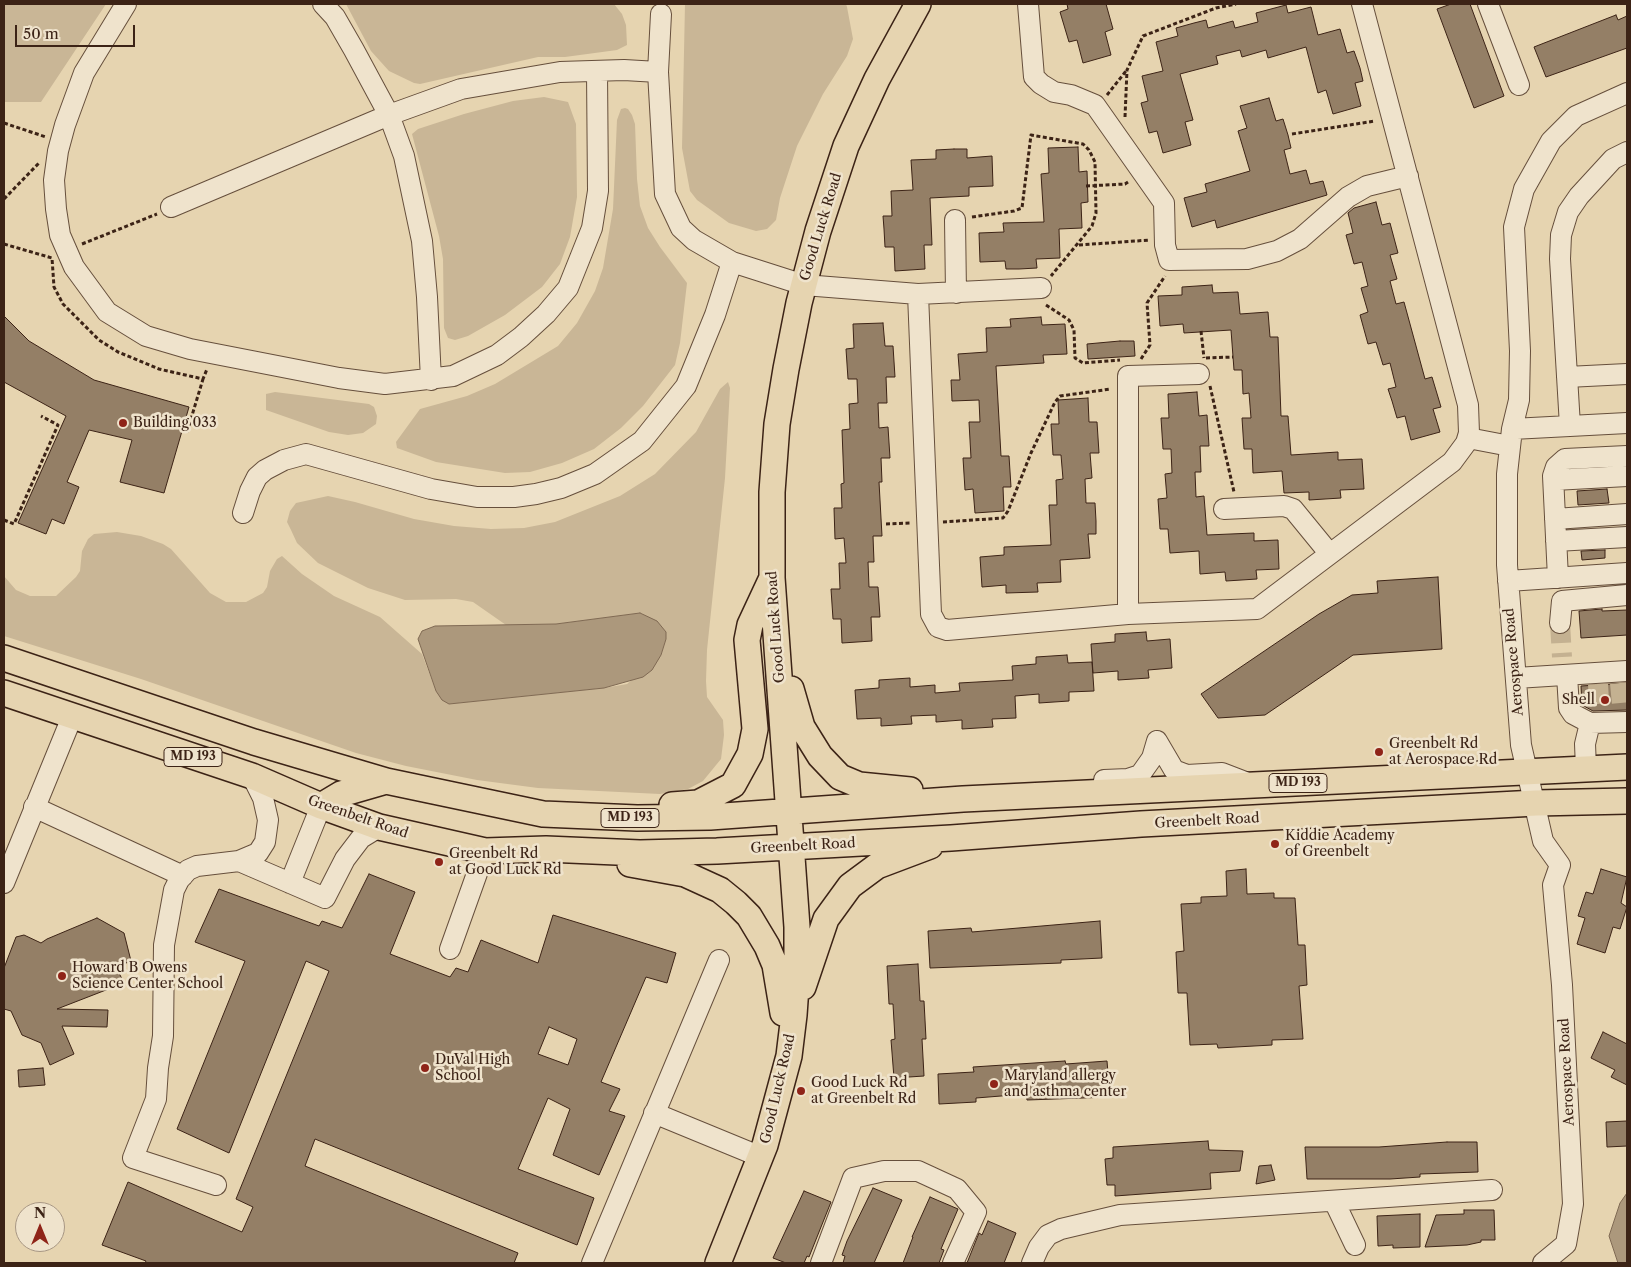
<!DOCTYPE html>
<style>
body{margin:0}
#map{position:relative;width:1631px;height:1267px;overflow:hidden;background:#e6d4b0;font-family:"Libre Caslon Text",serif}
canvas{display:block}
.frame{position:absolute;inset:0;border:5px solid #3c2316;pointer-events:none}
.north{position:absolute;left:15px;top:1202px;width:50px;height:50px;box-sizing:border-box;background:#efe3cc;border:1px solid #a79683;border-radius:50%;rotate:0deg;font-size:14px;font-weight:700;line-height:20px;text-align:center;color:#3c2316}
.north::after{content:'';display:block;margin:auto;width:18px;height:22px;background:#8f2418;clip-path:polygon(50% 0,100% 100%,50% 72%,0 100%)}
.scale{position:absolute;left:15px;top:25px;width:120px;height:22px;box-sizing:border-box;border:2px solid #3c2316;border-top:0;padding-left:6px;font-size:15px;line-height:18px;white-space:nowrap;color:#3c2316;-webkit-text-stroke:4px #efe3cc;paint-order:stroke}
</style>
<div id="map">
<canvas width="1631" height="1267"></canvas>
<div class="frame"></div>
<div class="north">N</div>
<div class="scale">50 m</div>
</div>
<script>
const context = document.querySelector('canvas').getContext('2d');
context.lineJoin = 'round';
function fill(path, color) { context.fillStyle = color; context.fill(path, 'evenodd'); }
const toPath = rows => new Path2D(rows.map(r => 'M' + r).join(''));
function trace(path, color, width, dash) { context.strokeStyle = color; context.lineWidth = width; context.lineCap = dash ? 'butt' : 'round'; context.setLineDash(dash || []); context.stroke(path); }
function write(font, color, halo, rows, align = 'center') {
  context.font = font + ' "Libre Caslon Text",serif'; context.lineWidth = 5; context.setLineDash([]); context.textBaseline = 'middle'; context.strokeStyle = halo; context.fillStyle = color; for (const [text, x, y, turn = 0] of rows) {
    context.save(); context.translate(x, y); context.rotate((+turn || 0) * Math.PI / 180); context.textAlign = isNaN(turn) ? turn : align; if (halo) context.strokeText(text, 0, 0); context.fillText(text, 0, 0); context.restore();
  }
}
const green = toPath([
 [4,4,106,4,41,102,4,102],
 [346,4,614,4,622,14,626,25,627,45,617,50,565,57,538,57,420,84,414,83,389,71,371,51],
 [685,4,846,4,847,7,853,39,847,56,823,94,797,146,780,198,776,220,767,229,756,231,729,223,697,200,690,191,682,148],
 [544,97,568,102,576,124,577,197,570,237,560,264,542,287,505,315,468,336,455,340,448,338,444,328,443,259,439,236,412,134,418,129,464,114,513,101],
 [625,108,628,109,632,115,635,124,637,179,640,206,648,228,660,247,687,283,680,343,675,365,643,406,621,428,594,449,562,463,530,472,505,473,436,462,397,448,396,442,420,409,467,396,495,384,558,346,577,323,595,291,603,268,613,209,617,120,621,109],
 [728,382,730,388,725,478,707,650,706,681,707,697,723,720,724,735,721,759,703,781,688,789,660,794,538,788,477,780,406,766,356,753,141,679,4,636,4,576,16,590,30,596,56,596,76,577,80,571,82,551,88,539,94,534,117,532,141,536,163,544,171,549,210,593,226,602,246,602,263,593,267,587,270,571,277,559,282,556,302,574,334,596,380,617,397,632,422,654,436,691,449,704,604,688,627,684,661,655,666,639,666,632,640,613,556,624,506,625,473,602,456,599,405,600,368,588,318,563,297,543,291,530,287,522,290,511,296,503,328,496,355,502,414,519,454,526,491,529,524,528,555,522,620,496,655,474,696,432,720,389],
 [275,392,369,404,374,407,377,416,376,424,363,433,348,435,329,432,266,410,266,394]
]);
const water = toPath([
 [640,613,657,621,666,632,666,639,661,655,652,670,643,677,604,688,449,704,442,700,436,691,418,639,422,631,435,626,556,624,640,613],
 [1627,1193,1627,1263,1618,1263,1609,1236,1620,1203,1627,1193]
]);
const building = toPath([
 [1067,4,1106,4,1113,29,1105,32,1111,55,1083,63,1077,40,1069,42,1060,12,1068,9,1067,4],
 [1451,4,1470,4,1504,96,1474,108,1437,9,1451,4],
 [1286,5,1288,13,1311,7,1318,35,1340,29,1347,53,1354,51,1360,68,1363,81,1355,83,1361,106,1333,114,1326,90,1318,93,1306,47,1268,58,1266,50,1242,57,1240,50,1216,56,1218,64,1180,74,1193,120,1185,122,1191,145,1163,153,1157,131,1149,133,1141,103,1148,101,1142,76,1163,71,1156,42,1178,36,1176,28,1194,23,1206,20,1208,28,1233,21,1235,28,1258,22,1256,13,1286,5],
 [1616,15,1618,20,1627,16,1627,48,1546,77,1534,47,1616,15],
 [1269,98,1276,121,1283,119,1288,135,1291,148,1284,150,1290,174,1306,170,1310,184,1323,181,1327,195,1217,228,1215,220,1192,227,1184,198,1207,192,1205,184,1250,171,1238,131,1247,128,1240,106,1269,98],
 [1078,147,1079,172,1087,171,1088,202,1081,203,1082,228,1059,229,1060,258,1036,259,1037,268,1019,269,1006,269,1005,261,980,262,979,233,1004,232,1003,223,1044,222,1041,174,1049,173,1048,148,1078,147],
 [954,149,967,149,967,158,992,156,993,186,969,187,969,196,930,198,932,245,924,245,925,269,895,271,894,247,885,247,884,229,883,216,892,216,891,191,913,190,911,160,936,159,936,150,954,149],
 [1376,202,1382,225,1390,223,1398,253,1390,255,1397,279,1390,281,1396,304,1404,302,1425,379,1432,377,1441,407,1433,409,1440,432,1411,440,1405,416,1397,418,1392,401,1388,389,1396,387,1390,363,1383,365,1376,342,1368,344,1360,315,1368,312,1361,288,1368,286,1362,262,1354,264,1346,235,1353,233,1348,213,1354,208,1376,202],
 [1212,285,1213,293,1238,292,1240,314,1268,312,1270,337,1278,337,1281,416,1288,416,1291,455,1338,452,1338,460,1362,459,1364,489,1340,490,1341,498,1309,500,1309,492,1284,493,1282,471,1253,473,1252,449,1244,449,1242,418,1251,418,1249,393,1243,394,1242,370,1234,370,1231,330,1184,333,1183,324,1160,326,1158,296,1182,295,1182,287,1212,285],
 [4,316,29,341,94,380,189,407,164,493,120,482,132,440,89,430,67,482,79,487,64,524,52,519,46,534,18,523,66,416,4,382,4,316],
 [1041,317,1042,325,1065,324,1067,354,1043,355,1044,363,996,366,1001,456,1009,456,1011,487,1003,487,1004,511,975,513,973,489,965,490,963,458,971,458,969,422,980,422,979,400,952,401,951,380,960,380,958,354,987,352,986,328,1011,327,1010,319,1041,317],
 [883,323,885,346,893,346,895,377,886,377,887,403,878,403,879,428,888,427,890,458,881,458,882,482,879,482,882,536,873,536,874,562,868,562,869,587,878,587,880,617,871,617,872,641,842,643,841,619,833,619,831,589,840,589,839,563,846,563,844,538,835,539,834,508,842,508,841,484,844,483,842,430,850,429,849,404,858,403,857,379,848,379,846,349,854,348,853,324,883,323],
 [1120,341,1134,341,1135,356,1088,359,1087,344,1120,341],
 [1197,392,1199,416,1207,415,1209,446,1200,446,1201,472,1195,472,1196,497,1204,496,1207,535,1254,533,1254,541,1278,540,1279,569,1256,570,1257,579,1226,581,1225,572,1200,574,1199,551,1170,553,1168,529,1160,529,1158,499,1167,498,1165,474,1172,473,1171,449,1163,449,1161,418,1169,418,1168,394,1197,392],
 [1088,398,1089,422,1097,422,1099,453,1090,453,1092,478,1085,479,1086,503,1095,503,1096,521,1096,534,1088,534,1090,558,1060,560,1061,582,1037,583,1038,592,1006,593,1006,585,982,587,980,557,1004,555,1004,547,1051,545,1049,505,1057,505,1056,480,1063,479,1061,455,1053,455,1051,424,1059,424,1058,400,1088,398],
 [1607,489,1609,503,1578,505,1577,491,1607,489],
 [1605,550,1605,558,1582,560,1581,551,1605,550],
 [1438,577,1442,649,1353,655,1265,715,1218,718,1201,694,1319,614,1352,595,1378,593,1377,581,1438,577],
 [1602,609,1602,611,1627,610,1627,635,1581,638,1579,611,1602,609],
 [1146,632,1147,641,1170,639,1172,668,1148,670,1149,678,1118,680,1118,671,1093,673,1091,644,1115,642,1115,634,1146,632],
 [1067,655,1068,663,1092,662,1094,691,1069,692,1069,701,1039,703,1039,694,1015,696,1016,718,992,719,993,727,962,729,962,720,936,722,936,715,911,716,912,724,881,726,881,718,857,719,855,690,879,688,879,680,910,678,910,687,935,685,935,693,960,691,959,683,1013,680,1012,666,1036,664,1036,657,1067,655],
 [1627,683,1627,710,1593,711,1582,705,1581,686,1627,683],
 [1246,869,1247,894,1274,893,1274,898,1295,898,1298,945,1305,945,1307,985,1299,986,1303,1039,1272,1040,1272,1045,1218,1048,1217,1044,1190,1045,1187,993,1178,993,1176,952,1184,951,1181,904,1201,903,1201,897,1227,896,1226,871,1246,869],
 [1601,869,1627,877,1621,903,1627,907,1620,929,1613,927,1605,953,1577,944,1585,918,1578,916,1586,892,1593,894,1601,869],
 [369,874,415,892,390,954,450,977,456,968,468,972,481,940,538,963,553,915,676,953,667,983,646,977,601,1082,620,1089,609,1111,625,1116,599,1175,553,1155,570,1109,548,1098,518,1169,594,1198,577,1245,315,1139,305,1166,518,1253,514,1263,145,1263,146,1261,102,1245,128,1182,242,1232,253,1207,236,1199,329,971,306,961,229,1153,177,1129,245,961,195,942,219,889,319,926,322,921,342,928,369,874],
 [549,1027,577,1039,568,1065,538,1054,549,1027],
 [97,918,124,933,131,961,116,967,124,983,57,1009,108,1010,107,1027,62,1026,74,1054,50,1065,41,1043,22,1035,11,1011,4,1009,4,968,16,937,24,935,41,943,47,939,97,918],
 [1100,921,1102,958,1061,960,1061,963,930,968,928,931,971,928,972,932,1100,921],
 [918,964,920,1001,924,1001,926,1039,922,1039,924,1076,894,1078,891,1040,895,1039,893,1004,889,1004,887,966,918,964],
 [1603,1032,1627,1044,1627,1085,1611,1077,1615,1070,1591,1058,1603,1032],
 [1065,1061,1066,1064,1107,1061,1110,1097,1027,1100,1026,1094,976,1098,976,1102,939,1104,938,1074,974,1072,973,1067,1065,1061],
 [43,1068,45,1085,19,1087,18,1070,43,1068],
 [1627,1121,1627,1146,1607,1147,1606,1122,1627,1121],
 [1208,1141,1209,1150,1243,1151,1240,1171,1210,1173,1211,1189,1115,1196,1115,1185,1107,1185,1105,1159,1113,1158,1113,1147,1208,1141],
 [1447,1142,1477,1142,1478,1172,1420,1174,1420,1177,1390,1179,1307,1179,1305,1147,1379,1147,1447,1142],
 [1271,1165,1275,1180,1256,1184,1259,1166,1271,1165],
 [873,1188,902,1200,874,1263,843,1263,845,1256,842,1255,847,1241,873,1188],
 [804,1191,831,1202,809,1257,807,1256,804,1263,786,1263,773,1258,804,1191],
 [930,1197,958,1209,941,1249,944,1250,939,1263,903,1263,913,1237,912,1237,930,1197],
 [1464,1210,1494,1210,1495,1240,1481,1240,1481,1242,1467,1245,1425,1247,1436,1215,1464,1214,1464,1210],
 [1420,1214,1420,1247,1393,1248,1393,1245,1378,1246,1377,1216,1420,1214],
 [988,1221,1016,1233,1004,1263,967,1263,979,1233,982,1235,988,1221]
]);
const minorTunnel = toPath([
 [1560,623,1562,657],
 [1620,683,1623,715],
 [1598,684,1600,716]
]);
const path = toPath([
 [1107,95,1126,71],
 [1125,117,1127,70,1143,36,1216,8,1236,4],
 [4,123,46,137],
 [1292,134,1375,121],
 [1086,186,1125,184,1128,182],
 [4,199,39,163],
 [972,217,1014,211,1022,208,1031,135,1083,144,1089,150,1095,162,1096,213,1092,226,1051,276],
 [4,244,52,258,54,287,63,304,99,340,118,352,159,369,203,379,207,369],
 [82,244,157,214],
 [1079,245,1150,240],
 [1046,305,1069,320,1074,330,1075,358,1083,363,1120,360],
 [1201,331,1204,358],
 [1206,358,1233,357],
 [1141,359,1150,345,1147,303,1165,276],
 [1210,386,1234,492],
 [187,432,203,379],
 [4,520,14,524,58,425,41,416],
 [943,522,1003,518,1008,511,1031,453,1055,402,1060,396,1111,389],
 [886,524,912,523]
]);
const minor = toPath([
 [126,4,84,73,65,125,58,151,54,180,56,209,60,235,74,267,107,312,146,336,190,349,339,378,385,384,453,376,497,355,521,337,546,314,568,288,592,228,598,191,597,72],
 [323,4,335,17,354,50,389,115,404,156,422,241,427,297,431,380],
 [1028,4,1034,77,1041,84,1054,92,1071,95,1095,105,1164,203,1165,245,1169,260,1247,259,1277,251,1300,239,1348,197,1367,186,1408,176],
 [1488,4,1519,85],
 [661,14,658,72,665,194,681,228,694,240,732,262,804,285,918,294,1041,288],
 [171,207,389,115,461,89,560,72,624,70,658,72],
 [955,220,956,293],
 [918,294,931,614,938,627,947,630,1128,614,1257,609,1452,462,1466,443,1469,433,1468,405,1362,4],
 [1567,377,1627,374],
 [1570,426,1560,259,1561,235,1568,212,1579,196,1613,159,1627,152],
 [1512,429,1627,423],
 [1468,438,1510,446],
 [1554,480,1627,476],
 [1224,509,1284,506,1293,509,1329,553],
 [243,513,250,491,257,477,265,470,284,460,306,454,431,489,477,497,514,497,536,494,561,488,595,474,642,441,686,386,715,315,732,262],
 [1555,519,1627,514],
 [1556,541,1627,537],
 [1558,578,1553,476,1556,467,1565,459,1627,456],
 [1508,581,1627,573],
 [1128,614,1128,376,1199,374],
 [1560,623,1562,601,1627,595],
 [1567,675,1569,708,1573,714,1590,723],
 [1516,678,1627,671],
 [1157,741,1174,770,1187,775,1222,773,1248,783],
 [1586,768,1585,744,1590,723,1627,722],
 [1104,780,1128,779,1140,775,1152,758,1157,741],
 [34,807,183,876],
 [239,861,325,898,345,859,361,838,379,827],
 [4,883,72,717],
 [290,883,321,806],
 [450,949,485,851],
 [654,1113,761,1157],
 [216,1185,133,1158,156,1099,158,1068,163,1036,164,945,174,890,179,880,188,870,197,866,239,861,258,853,265,842,268,820,263,798,252,776],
 [1334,1201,1355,1245],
 [592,1263,719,960],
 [821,1263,853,1178,884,1171,918,1171,957,1189,976,1212,953,1263],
 [1032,1263,1039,1247,1048,1235,1061,1229,1120,1215,1492,1190],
 [1543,1263,1566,1244,1573,1204,1562,985,1553,885,1560,865,1543,841,1521,745,1507,565,1507,474,1512,429,1519,400,1520,351,1514,227,1524,189,1551,141,1576,116,1627,93]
]);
const major = toPath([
 [4,658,254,742,386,781,543,814,637,818,710,817,963,799,1627,767],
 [791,689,802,727,820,756,840,777,859,785,910,790],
 [4,693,252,776,321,806,379,827,485,851,546,849,640,853,717,851,951,838,1141,824,1536,803,1627,801],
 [672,805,698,803,733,785,750,754,755,729,747,640,750,625,771,580],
 [321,806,341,794,386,781],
 [630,864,685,874,720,890,736,903,749,916,767,946,775,965,783,1013],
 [803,987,826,919,850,886,877,866,930,846],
 [718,1263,765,1145,789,1056,794,1015,797,972,797,927,772,578,772,492,777,424,786,369,799,303,818,231,846,146,877,79,918,4]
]);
const markers = [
 [123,423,5,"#8f2418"],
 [1605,700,5,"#8f2418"],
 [1379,752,5,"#8f2418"],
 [1275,844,5,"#8f2418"],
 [439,862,5,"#8f2418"],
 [62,976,5,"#8f2418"],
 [425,1068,5,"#8f2418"],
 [994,1084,5,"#8f2418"],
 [801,1091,5,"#8f2418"]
];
const shields = [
 [193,757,58],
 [1298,783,58],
 [630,818,58]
];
const shieldNames = [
 ["MD 193",193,757],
 ["MD 193",1298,783],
 ["MD 193",630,818]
];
const streetNames = [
 ["Good Luck Road",821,227,-73],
 ["Good Luck Road",776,627,-94],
 ["Aerospace Road",1514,662,-95],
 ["Greenbelt Road",358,817,19],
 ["Greenbelt Road",1207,821,-3],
 ["Greenbelt Road",803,846,-3],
 ["Aerospace Road",1567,1072,-93],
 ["Good Luck Road",778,1089,-77]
];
const poiNames = [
 ["Building 033",133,423],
 ["Shell",1595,700,"right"],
 ["Greenbelt Rd",1389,744],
 ["at Aerospace Rd",1389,760],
 ["Kiddie Academy",1285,836],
 ["of Greenbelt",1285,852],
 ["Greenbelt Rd",449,854],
 ["at Good Luck Rd",449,870],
 ["Howard B Owens",72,968],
 ["Science Center School",72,984],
 ["DuVal High",435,1060],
 ["School",435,1076],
 ["Maryland allergy",1004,1076],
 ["and asthma center",1004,1092],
 ["Good Luck Rd",811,1083],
 ["at Greenbelt Rd",811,1099]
];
fill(green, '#c9b696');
fill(water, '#ac987c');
trace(water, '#7f6953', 1);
fill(building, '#947f66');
trace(building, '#3c2316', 1);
trace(minorTunnel, '#c4b191', 20, [20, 10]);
trace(minor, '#664f3c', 22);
trace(major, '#3c2316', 28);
trace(path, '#3c2316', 3, [4, 2.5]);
trace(minor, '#efe3cc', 20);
trace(major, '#e6d4b0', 25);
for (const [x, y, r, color] of markers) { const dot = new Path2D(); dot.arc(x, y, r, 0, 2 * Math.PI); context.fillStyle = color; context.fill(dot); trace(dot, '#efe3cc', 2); }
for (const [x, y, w] of shields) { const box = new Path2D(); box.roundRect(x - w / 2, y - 9.5, w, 19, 4); context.fillStyle = '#efe3cc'; context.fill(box); trace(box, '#3c2316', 1); }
write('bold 12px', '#3c2316', null, shieldNames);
write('14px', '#3c2316', '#efe3cc', streetNames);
write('14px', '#3c2316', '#efe3cc', poiNames, 'left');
</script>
